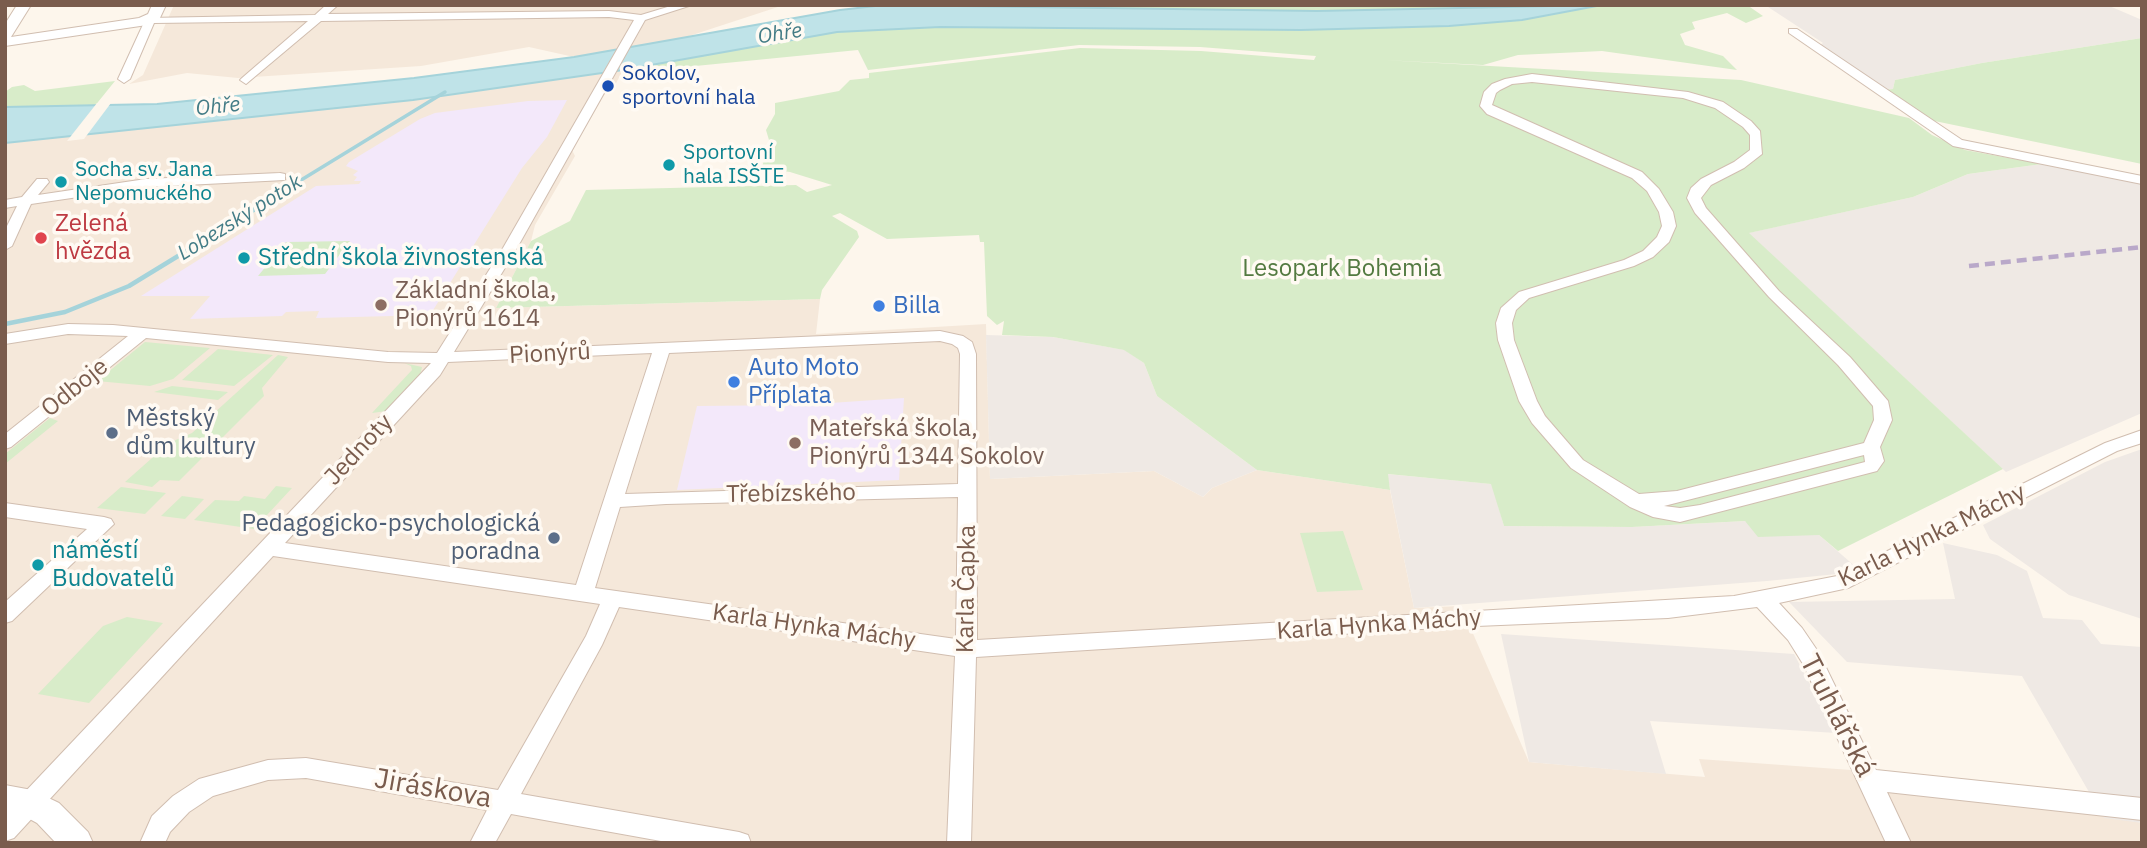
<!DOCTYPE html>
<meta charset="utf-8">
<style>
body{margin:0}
#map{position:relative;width:2147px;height:848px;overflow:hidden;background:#fdf6ec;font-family:"IBM Plex Sans",sans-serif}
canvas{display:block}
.frame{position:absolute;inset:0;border:7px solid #7a5c4d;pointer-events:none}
</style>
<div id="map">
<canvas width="2147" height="848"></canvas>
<div class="frame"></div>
</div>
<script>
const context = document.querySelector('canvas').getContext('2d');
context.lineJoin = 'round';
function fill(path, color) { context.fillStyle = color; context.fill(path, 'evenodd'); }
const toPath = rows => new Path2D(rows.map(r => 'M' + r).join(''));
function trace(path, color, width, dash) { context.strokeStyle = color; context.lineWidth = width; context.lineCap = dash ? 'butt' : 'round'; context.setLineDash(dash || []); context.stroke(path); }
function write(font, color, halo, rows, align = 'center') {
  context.font = font + ' "IBM Plex Sans",sans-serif'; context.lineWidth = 7; context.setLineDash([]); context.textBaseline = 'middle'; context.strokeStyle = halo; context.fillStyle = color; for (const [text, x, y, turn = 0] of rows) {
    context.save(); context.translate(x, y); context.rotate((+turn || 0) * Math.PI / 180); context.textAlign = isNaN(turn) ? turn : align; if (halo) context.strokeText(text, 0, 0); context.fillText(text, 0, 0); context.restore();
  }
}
const residential = toPath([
 [174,5,784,5,677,40,574,57,529,47,421,66,238,78,187,73,129,84,143,75],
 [623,70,614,87,609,87,572,150,575,156,535,225,531,241,496,308,820,299,816,334,986,324,990,479,1154,471,1203,497,1212,488,1257,470,1390,490,1414,608,1461,606,1529,762,1705,777,1699,759,1851,770,2142,823,2142,843,5,843,5,143,413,100]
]);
const industrial = toPath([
 [1765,5,2107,5,2142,20,2142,38,1982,63,1895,80,1893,89,1882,90,1820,45,1823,43,1817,39],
 [2042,164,2142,183,2142,413,2006,472,1748,233,1913,197,1968,174],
 [986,335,1053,337,1125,350,1144,363,1157,396,1257,470,1212,488,1203,497,1154,471,990,479],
 [2142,449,2142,619,2069,595,1990,539,1983,525,2105,462],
 [1387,474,1492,484,1504,526,1632,527,1745,521,1790,535,1819,535,1857,568,1837,574,1767,581,1414,608],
 [1943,543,1997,555,2027,571,2043,618,2082,620,2101,644,2142,647,2142,823,2104,818,2022,676,1847,662,1789,602,1955,599],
 [1501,634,1794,654,1836,733,1650,721,1666,774,1529,762]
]);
const education = toPath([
 [567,100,547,137,522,168,430,315,316,318,319,311,286,312,282,316,190,319,210,296,141,296,316,186,359,184,361,181,354,181,357,177,353,175,358,171,346,166,349,162,420,119,435,113,528,101],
 [904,398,899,480,677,490,697,406,801,405]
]);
const green = toPath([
 [999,5,1277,6,1506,5,1439,10,1317,11,1137,11],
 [1602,5,1747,5,1763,16,1746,23,1727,13,1692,22,1695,29,1680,34,1685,45,1723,56,1737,70,1602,51,1518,55,1483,65,1383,60,1741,80,1909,118,1932,135,1965,150,2042,164,1968,174,1913,197,1749,233,2003,469,1838,551,1819,535,1758,537,1745,521,1632,527,1504,526,1491,484,1388,474,1390,490,1257,470,1157,396,1144,363,1124,350,1053,337,1002,335,1004,321,997,325,987,316,984,242,980,242,979,235,887,239,840,213,832,216,857,231,859,237,822,290,820,299,496,308,531,241,570,221,586,190,796,185,807,192,832,185,790,172,762,168,769,140,766,130,775,114,775,103,839,91,850,80,869,78,869,73,1080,48,1201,51,1314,60,1316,56,1200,47,1079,45,868,70,858,50,624,73,623,70,837,32,938,27,1301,30,1449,26],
 [2142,38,2142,164,1925,119,1882,90,1893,89,1895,80,1982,63],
 [115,81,94,107,5,107,5,92,12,87,24,85,35,91],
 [350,241,325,274,258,276,286,242],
 [145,342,210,348,173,379,150,386,97,381],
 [218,349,273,355,234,386,182,380],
 [278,355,288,357,262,388,264,396,179,481,160,480,152,487,125,482,169,443,192,433],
 [404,363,422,367,420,376,387,411,372,413,412,370,411,366],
 [172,386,228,392,218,400,154,392],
 [50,418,58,421,5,464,5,454],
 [276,486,292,488,254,529,194,520,215,500,239,501,244,496,265,499],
 [121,487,166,493,145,514,97,508],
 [182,496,204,499,185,519,161,516],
 [1343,531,1363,590,1317,592,1300,533],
 [127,617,163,623,89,703,38,694,103,626]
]);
const water = toPath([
 [884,5,1317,11,1602,5,1522,20,1449,26,1301,30,940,27,837,32,623,70,413,100,5,143,5,107,157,104,414,78,574,57,840,10,884,5]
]);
const pier = toPath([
 [97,103,111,103,84,139,67,141]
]);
const streamFar1 = toPath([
 [257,207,445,92]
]);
const stream = toPath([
 [5,324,65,312,129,286,260,206]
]);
const minor = toPath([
 [326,5,338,5,328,14,609,11,641,15,674,5,692,5,645,20,517,248,454,352,940,331,963,336,972,342,976,354,977,640,1734,596,1837,576,2105,443,2142,430,2142,443,2117,451,1848,588,1779,603,1802,628,1819,653,1876,770,2142,798,2142,820,1887,792,1911,843,1886,843,1803,664,1788,640,1757,607,1668,618,1453,627,976,657,971,843,947,843,955,656,619,607,602,645,521,794,739,832,748,835,751,843,672,843,511,814,495,843,470,843,487,810,306,778,268,780,213,796,189,812,170,832,165,843,140,843,152,816,173,796,199,779,268,760,306,758,498,790,586,636,600,604,273,556,14,838,5,841,5,813,431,363,388,362,146,338,11,447,5,449,5,434,128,336,68,334,5,344,5,334,68,324,113,325,388,352,437,353,503,248,634,20,609,17,321,21,246,84,240,80,242,78,308,21,154,23,130,79,124,83,118,79,146,18,315,15,326,5],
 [940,341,952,344,958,348,960,354,958,484,625,494,669,353,940,341],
 [652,353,576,585,285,543,440,375,448,362,652,353],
 [958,497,956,639,595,588,620,507,666,504,958,497],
 [1789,29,1797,29,1962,140,2142,176,2142,184,1953,146,1789,33,1789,29],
 [1532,74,1688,92,1723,102,1751,121,1760,131,1762,154,1744,168,1711,185,1701,198,1706,208,1779,291,1850,357,1888,401,1892,420,1880,447,1884,461,1877,471,1680,522,1653,517,1630,507,1571,468,1532,423,1519,401,1498,340,1496,323,1501,308,1519,292,1624,260,1643,251,1657,237,1662,226,1659,212,1647,191,1632,178,1487,114,1480,106,1484,92,1492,84,1505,79,1532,74],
 [1532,82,1683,98,1715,108,1743,127,1750,135,1750,150,1734,162,1701,179,1691,188,1687,198,1695,213,1769,297,1838,365,1873,406,1874,420,1864,443,1677,491,1639,494,1583,460,1545,416,1537,401,1514,340,1512,323,1516,310,1529,298,1634,266,1653,257,1669,242,1676,226,1673,212,1659,189,1642,172,1492,105,1496,93,1500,90,1512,84,1532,82],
 [1864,455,1865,462,1700,505,1680,508,1664,506,1864,455],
 [280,173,285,174,285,180,146,187,31,204,12,246,5,250,5,230,17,206,5,208,5,200,22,197,37,179,47,179,49,182,38,195,146,179,280,173],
 [5,503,104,517,111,519,114,524,12,621,5,623,5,602,87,529,5,517,5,503]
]);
const tertiary = toPath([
 [17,5,31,5,11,37,139,18,148,14,152,5,166,5,159,20,147,25,5,46,5,24,17,5],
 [5,785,32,790,59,803,88,832,93,843,56,843,37,823,26,817,5,813,5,785]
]);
const rail = toPath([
 [1969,266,2142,247]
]);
const markers = [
 [608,86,7,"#1a4fb4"],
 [669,165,7,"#0f9aa8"],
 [61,182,7,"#0f9aa8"],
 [41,238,7,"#e0444e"],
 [244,258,7,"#0f9aa8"],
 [381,305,7,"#8d6e63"],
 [879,306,7,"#3f7fe0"],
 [734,382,7,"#3f7fe0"],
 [112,433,7,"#5c6f8a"],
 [795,443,7,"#8d6e63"],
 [554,538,7,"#5c6f8a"],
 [38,565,7,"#0f9aa8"]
];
const farWaternames = [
 ["Ohře",780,34,-9],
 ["Ohře",218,107,-6],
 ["Lobezský potok",240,218,-32]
];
const farTransitnames = [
 ["Sokolov,",622,74],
 ["sportovní hala",622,98]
];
const farCulturenames = [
 ["Sportovní",683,153],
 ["hala ISŠTE",683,177],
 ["Socha sv. Jana",75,170],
 ["Nepomuckého",75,194]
];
const healthNames = [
 ["Zelená",55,224],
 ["hvězda",55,252]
];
const cultureNames = [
 ["Střední škola živnostenská",258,258],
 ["náměstí",52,551],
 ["Budovatelů",52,579]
];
const parkNames = [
 ["Lesopark Bohemia",1342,269]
];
const educationNames = [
 ["Základní škola,",395,291],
 ["Pionýrů 1614",395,319],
 ["Mateřská škola,",809,429],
 ["Pionýrů 1344 Sokolov",809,457]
];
const shopNames = [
 ["Billa",893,306],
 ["Auto Moto",748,368],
 ["Příplata",748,396]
];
const streetNames = [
 ["Pionýrů",550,354,-3],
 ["Odboje",75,388,-39],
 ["Jednoty",359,450,-47],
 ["Třebízského",791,494,-1],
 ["Karla Hynka Máchy",1932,536,-26],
 ["Karla Čapka",967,589,-89],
 ["Karla Hynka Máchy",1379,625,-4],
 ["Karla Hynka Máchy",814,627,8]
];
const serviceNames = [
 ["Městský",126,419],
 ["dům kultury",126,447],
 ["Pedagogicko-psychologická",540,524,"right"],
 ["poradna",540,552,"right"]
];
const nearStreetnames = [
 ["Truhlářská",1837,716,63],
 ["Jiráskova",433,789,10]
];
fill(residential, '#f5e8da');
fill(industrial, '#efe9e4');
fill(education, '#f3e8fa');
fill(green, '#d8ecc9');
fill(water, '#bfe3e8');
trace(water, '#a5d3da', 2);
fill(pier, '#fdf6ec');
trace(streamFar1, '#a5d3da', 3.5);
trace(stream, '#a5d3da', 4.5);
trace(minor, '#d1beb0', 2);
trace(tertiary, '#d1beb0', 2);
fill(minor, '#fff');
fill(tertiary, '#fff');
trace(rail, '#b9a8c9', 4.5, [10, 6]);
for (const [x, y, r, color] of markers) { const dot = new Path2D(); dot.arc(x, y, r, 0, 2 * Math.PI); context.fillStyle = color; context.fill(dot); trace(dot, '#fffaf3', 2.5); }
write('italic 21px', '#437c86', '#fffaf3', farWaternames);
write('21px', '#164399', '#fffaf3', farTransitnames, 'left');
write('21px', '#0d838f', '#fffaf3', farCulturenames, 'left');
write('24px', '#be3a42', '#fffaf3', healthNames, 'left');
write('24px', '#0d838f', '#fffaf3', cultureNames, 'left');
write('24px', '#537a41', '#fffaf3', parkNames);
write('24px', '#785e54', '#fffaf3', educationNames, 'left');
write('24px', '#366cbe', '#fffaf3', shopNames, 'left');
write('24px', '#7a5c4d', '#fffaf3', streetNames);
write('24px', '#4e5e75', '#fffaf3', serviceNames, 'left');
write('28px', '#7a5c4d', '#fffaf3', nearStreetnames);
</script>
